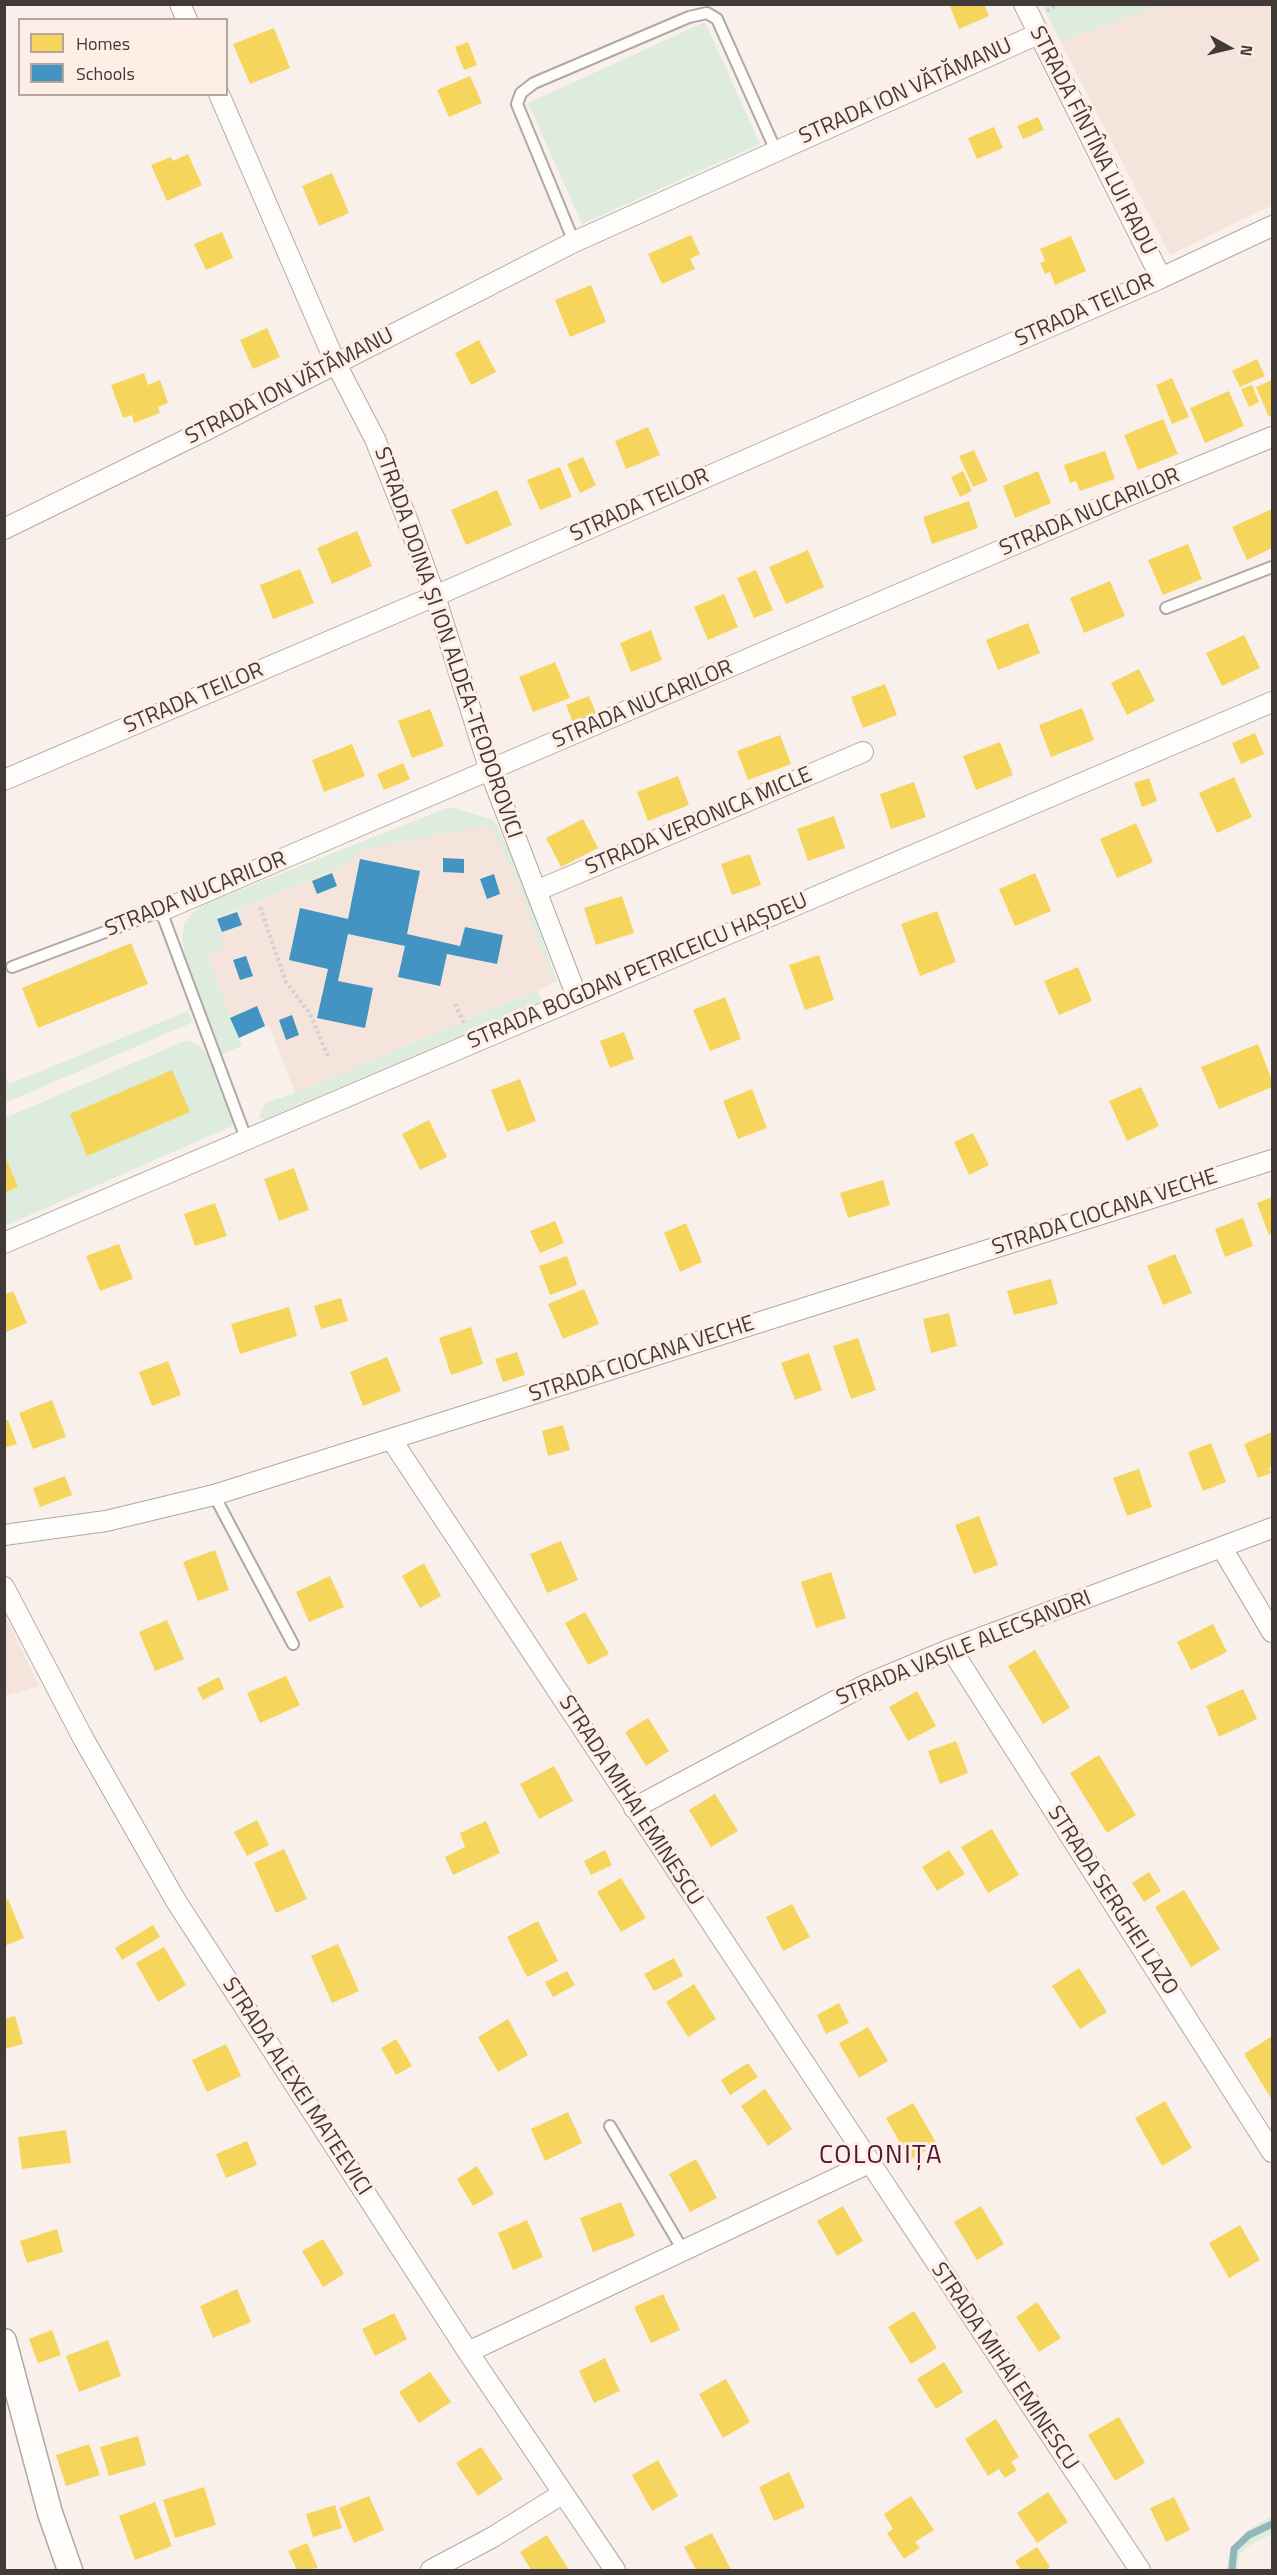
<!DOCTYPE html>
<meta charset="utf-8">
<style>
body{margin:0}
#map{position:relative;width:1277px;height:2575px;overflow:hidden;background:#f9f0eb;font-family:"Titillium Web",sans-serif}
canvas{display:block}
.frame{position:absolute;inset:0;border:6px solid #413a37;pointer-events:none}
.legend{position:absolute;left:18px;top:18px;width:210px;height:78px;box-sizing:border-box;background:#ffeee5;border:2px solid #b3a69f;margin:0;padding:8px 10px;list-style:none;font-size:18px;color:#413a37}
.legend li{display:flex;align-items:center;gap:12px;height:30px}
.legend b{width:30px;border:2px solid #b3a69f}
.north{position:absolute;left:1199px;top:18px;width:60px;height:60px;-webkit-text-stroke:4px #ffeee5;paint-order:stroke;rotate:98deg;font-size:16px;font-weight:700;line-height:24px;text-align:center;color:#413a37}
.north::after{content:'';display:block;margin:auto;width:21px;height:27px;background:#413a37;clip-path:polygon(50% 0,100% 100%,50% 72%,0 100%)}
</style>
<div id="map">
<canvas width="1277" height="2575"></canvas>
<div class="frame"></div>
<ul class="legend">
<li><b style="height:16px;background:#f6d55c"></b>Homes</li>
<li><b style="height:16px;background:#4393c3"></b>Schools</li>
</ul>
<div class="north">N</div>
</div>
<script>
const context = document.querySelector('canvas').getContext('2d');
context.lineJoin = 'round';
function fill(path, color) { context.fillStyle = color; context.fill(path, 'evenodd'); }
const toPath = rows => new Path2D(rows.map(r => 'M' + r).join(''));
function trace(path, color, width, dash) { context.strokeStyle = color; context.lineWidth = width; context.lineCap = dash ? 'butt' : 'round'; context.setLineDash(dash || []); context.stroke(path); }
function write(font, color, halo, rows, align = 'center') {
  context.font = font + ' "Titillium Web",sans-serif'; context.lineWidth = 6; context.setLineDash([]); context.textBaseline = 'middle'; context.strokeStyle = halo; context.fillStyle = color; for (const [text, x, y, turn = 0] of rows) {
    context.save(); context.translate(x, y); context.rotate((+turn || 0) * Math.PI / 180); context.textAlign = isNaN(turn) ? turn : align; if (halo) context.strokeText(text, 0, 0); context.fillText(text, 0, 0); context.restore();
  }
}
const built = toPath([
 [1164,5,1272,5,1272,205,1170,255,1060,41],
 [491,824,521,891,553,983,295,1093,269,1025,239,1038,207,954,223,947,215,919,340,868,363,849],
 [5,1615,39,1686,5,1696,4,1696]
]);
const green = toPath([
 [1042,5,1164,5,1060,41],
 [705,22,760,144,582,224,528,103],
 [450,807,494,820,516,865,557,982,553,983,521,891,491,825,363,849,340,868,216,918,224,947,207,954,242,1046,222,1054,189,973,182,939,184,923,195,910,209,902],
 [537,990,542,1001,265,1119,259,1118,265,1103,295,1093],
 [188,1011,193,1022,5,1103,5,1075,9,1084],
 [187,1040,198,1045,206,1053,233,1122,232,1126,5,1226,5,1118],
 [1272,2516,1272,2534,1253,2543,1240,2554,1237,2570,1226,2570,1230,2550,1246,2531]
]);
const homes = toPath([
 [949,4,984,4,989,16,959,29],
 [274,28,290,68,250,84,233,44],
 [468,42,477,65,464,70,455,47],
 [470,76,482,103,449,117,437,90],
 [1038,117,1044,130,1023,139,1017,126],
 [994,127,1003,148,977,159,968,138],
 [188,154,202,185,167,201,151,165,171,157,173,161],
 [332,173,349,213,319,226,302,186],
 [222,232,233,258,206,270,194,244],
 [691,235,700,254,690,259,695,269,662,284,648,254],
 [1071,236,1086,271,1055,285,1050,272,1045,274,1040,263,1045,261,1040,249],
 [591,285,606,322,570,337,555,300],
 [267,328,280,357,253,369,240,340],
 [479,340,496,372,471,385,455,353],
 [1257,359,1265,376,1240,387,1232,371],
 [144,373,148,385,160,380,168,403,158,407,160,413,134,423,132,415,123,418,111,385],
 [1172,378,1189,417,1172,424,1156,385],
 [1272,380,1272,415,1269,417,1256,387],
 [1252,385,1259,402,1249,407,1241,389],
 [1229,391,1244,426,1205,443,1190,408],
 [1163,419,1178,454,1138,470,1124,435],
 [648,427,660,455,626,469,615,441],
 [974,450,988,481,973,487,959,456],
 [1105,451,1115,479,1080,491,1076,481,1070,483,1064,465],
 [583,457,596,485,580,493,567,464],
 [560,467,572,497,540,510,527,480],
 [963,471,972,491,960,497,951,477],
 [1038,471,1051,503,1015,518,1003,486],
 [497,490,512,525,466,545,451,510],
 [969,501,978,528,932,544,923,517],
 [1272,509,1272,548,1247,560,1232,527],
 [357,531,372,566,332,584,317,548],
 [1188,544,1202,579,1163,595,1148,560],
 [808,550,824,587,786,604,769,567],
 [300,569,314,603,273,619,260,585],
 [756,570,773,610,754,618,737,578],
 [1110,581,1125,616,1084,633,1070,598],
 [724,594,738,627,708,640,694,607],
 [1028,623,1040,653,998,670,986,640],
 [651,630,662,660,631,672,620,643],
 [1244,635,1260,668,1222,686,1206,653],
 [555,662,570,698,533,712,519,677],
 [1139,669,1155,701,1127,715,1111,683],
 [885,684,897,715,863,728,851,697],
 [589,696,597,716,574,725,566,705],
 [1082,708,1094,740,1051,757,1039,725],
 [430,709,444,746,412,758,398,721],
 [1255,733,1264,754,1241,764,1232,743],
 [780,735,791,764,748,780,737,751],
 [1000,742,1013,775,976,790,963,756],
 [352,744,365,776,324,792,312,760],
 [403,763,410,779,384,790,377,774],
 [678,776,689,805,648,821,637,792],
 [1234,777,1252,817,1217,833,1199,793],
 [1149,778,1157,801,1142,807,1134,783],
 [914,782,926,817,891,829,880,794],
 [834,816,845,848,808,861,797,829],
 [583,819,598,848,561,867,546,838],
 [1136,823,1153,862,1117,878,1100,839],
 [750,854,761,885,732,895,721,864],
 [1035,873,1051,911,1015,926,999,889],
 [622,896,634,933,596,945,584,908],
 [937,911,956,962,920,976,901,924],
 [131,943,148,984,38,1028,22,988],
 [819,955,834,1000,805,1010,789,965],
 [1078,967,1092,1001,1059,1015,1044,981],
 [725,997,741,1039,710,1051,693,1010],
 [624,1032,634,1059,610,1068,600,1041],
 [1258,1044,1272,1080,1272,1087,1219,1109,1201,1067],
 [172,1070,190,1112,87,1156,70,1114],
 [520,1079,536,1121,507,1132,491,1090],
 [1141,1087,1159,1126,1127,1141,1109,1101],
 [752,1089,767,1128,738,1139,723,1101],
 [429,1120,447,1157,420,1170,402,1134],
 [973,1133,989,1165,969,1175,954,1142],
 [4,1154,18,1187,4,1193],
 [294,1168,309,1210,279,1221,264,1179],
 [883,1180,890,1205,848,1218,840,1193],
 [1272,1197,1272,1233,1269,1235,1257,1203],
 [215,1203,227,1236,195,1246,184,1214],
 [1243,1218,1253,1246,1225,1257,1215,1229],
 [555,1221,564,1243,540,1253,530,1231],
 [686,1223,702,1262,680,1272,664,1233],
 [119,1244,133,1279,100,1291,86,1256],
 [1175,1254,1192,1293,1163,1305,1147,1266],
 [567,1256,577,1285,550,1295,539,1266],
 [1051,1279,1058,1304,1014,1315,1007,1291],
 [584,1289,599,1324,563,1339,548,1304],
 [13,1291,27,1323,4,1333,4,1295],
 [341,1298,348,1321,321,1329,314,1306],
 [289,1307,297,1336,240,1354,231,1324],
 [949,1313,957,1346,931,1353,923,1319],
 [471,1327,483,1364,451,1375,439,1338],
 [858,1338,876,1390,851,1399,833,1346],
 [517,1352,525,1375,503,1382,495,1359],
 [809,1353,822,1390,795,1400,781,1363],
 [387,1357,401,1391,363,1406,350,1372],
 [168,1361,181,1395,152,1406,139,1372],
 [52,1400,66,1437,33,1449,19,1413],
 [8,1420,17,1444,4,1448,4,1421],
 [563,1425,570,1450,548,1456,542,1431],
 [1272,1432,1272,1467,1269,1468,1271,1473,1258,1478,1244,1444],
 [1211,1443,1226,1482,1203,1491,1188,1452],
 [1139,1469,1152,1507,1127,1516,1113,1478],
 [65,1476,72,1495,40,1507,33,1488],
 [979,1516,998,1565,974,1574,955,1525],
 [561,1541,578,1580,547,1593,530,1554],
 [215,1550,229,1590,198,1601,183,1562],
 [424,1563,441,1596,420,1608,402,1576],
 [831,1572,846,1618,816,1628,801,1582],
 [330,1576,344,1607,309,1622,296,1592],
 [585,1612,609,1654,588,1665,565,1623],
 [167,1620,184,1659,155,1671,139,1632],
 [1213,1624,1227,1652,1191,1670,1177,1642],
 [1035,1650,1070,1708,1043,1724,1008,1666],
 [286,1676,300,1705,260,1723,247,1693],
 [219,1677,224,1689,203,1700,197,1688],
 [1243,1689,1257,1719,1219,1737,1206,1706],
 [917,1691,936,1726,908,1741,889,1707],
 [648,1718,669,1751,646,1766,625,1732],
 [956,1741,968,1773,940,1784,928,1751],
 [1099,1755,1136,1815,1107,1833,1070,1773],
 [554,1766,573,1801,539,1819,520,1784],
 [715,1794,738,1831,711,1847,689,1810],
 [257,1820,269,1845,247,1856,234,1832],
 [486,1821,500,1853,453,1875,445,1857,465,1847,460,1833],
 [992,1829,1019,1875,988,1893,961,1847],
 [284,1849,307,1899,276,1913,254,1863],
 [605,1850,612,1865,591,1875,584,1861],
 [949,1850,965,1874,937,1891,922,1867],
 [1149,1872,1161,1891,1144,1902,1132,1883],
 [621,1878,646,1918,621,1932,597,1892],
 [1184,1890,1220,1949,1191,1967,1155,1907],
 [8,1899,24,1938,4,1946,4,1901],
 [792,1904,810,1937,783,1951,766,1917],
 [538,1921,558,1961,527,1977,507,1937],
 [153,1925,160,1937,122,1960,115,1948],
 [338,1944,359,1991,332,2003,311,1956],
 [164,1947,186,1985,158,2002,136,1963],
 [674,1958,683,1976,654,1991,644,1974],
 [1079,1968,1107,2012,1080,2029,1052,1986],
 [567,1971,575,1985,553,1997,545,1982],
 [694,1984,716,2019,688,2037,666,2002],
 [839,2003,849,2023,826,2034,817,2015],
 [15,2016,23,2044,4,2049,4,2019],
 [508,2019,528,2055,498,2072,478,2037],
 [868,2027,888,2061,859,2078,839,2043],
 [1272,2036,1272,2100,1244,2054],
 [396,2039,412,2066,396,2075,381,2048],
 [226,2044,241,2076,207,2092,192,2060],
 [748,2063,758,2077,730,2095,721,2080],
 [765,2089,792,2129,768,2146,741,2106],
 [1165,2101,1192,2148,1162,2166,1135,2118],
 [913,2103,937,2144,910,2160,886,2118],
 [568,2112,582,2143,545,2161,531,2129],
 [66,2130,71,2163,22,2169,18,2137],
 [247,2141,257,2165,226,2178,216,2154],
 [696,2159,717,2198,690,2212,669,2174],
 [477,2166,494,2194,473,2206,457,2179],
 [621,2202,635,2236,593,2252,580,2218],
 [843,2206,863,2241,837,2256,817,2221],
 [981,2206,1004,2244,977,2260,954,2222],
 [527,2220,543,2257,513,2270,498,2233],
 [1240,2225,1260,2260,1229,2278,1209,2243],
 [57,2229,63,2252,27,2263,20,2241],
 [323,2239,344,2274,323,2287,302,2251],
 [237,2289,251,2322,213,2338,200,2306],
 [663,2294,680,2330,651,2343,634,2307],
 [1037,2302,1061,2338,1039,2352,1016,2317],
 [914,2311,937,2348,911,2364,888,2327],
 [394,2313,407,2339,375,2356,362,2329],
 [52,2330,61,2355,38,2363,29,2339],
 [108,2340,121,2376,79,2392,66,2356],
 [605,2358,620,2391,594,2403,579,2371],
 [944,2362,963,2392,936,2409,917,2379],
 [430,2372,451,2402,419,2423,399,2392],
 [726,2379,750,2422,723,2438,699,2394],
 [1119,2417,1145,2463,1115,2481,1088,2435],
 [996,2419,1019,2457,1011,2462,1017,2470,1005,2478,999,2469,988,2476,965,2439],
 [138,2436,146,2465,109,2476,100,2447],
 [89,2444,100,2475,66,2486,56,2455],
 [481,2447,503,2479,478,2496,456,2463],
 [658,2460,678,2496,652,2511,632,2475],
 [789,2472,805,2507,774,2521,759,2487],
 [204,2487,216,2525,175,2538,163,2500],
 [1048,2492,1068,2522,1037,2543,1017,2513],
 [369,2496,384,2530,354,2543,339,2508],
 [911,2496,934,2530,915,2542,920,2548,904,2559,887,2533,893,2529,884,2514],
 [1174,2497,1190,2530,1166,2542,1150,2508],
 [155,2502,172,2546,135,2560,119,2516],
 [335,2505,342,2528,313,2537,306,2514],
 [712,2533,731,2570,696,2570,684,2547],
 [547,2535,569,2570,531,2570,520,2552],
 [307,2543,318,2568,297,2570,288,2551],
 [1037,2547,1050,2567,1045,2570,1021,2570,1015,2561]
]);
const schools = toPath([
 [443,858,464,859,464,873,443,872],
 [360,859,420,871,407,934,460,946,465,927,503,935,497,964,447,954,440,986,398,977,405,946,348,934,338,981,373,988,365,1028,317,1018,328,969,289,960,300,908,348,919],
 [332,873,337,886,317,894,312,881],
 [494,874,500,894,487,899,480,879],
 [237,912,242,925,222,932,217,919],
 [246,956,253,976,240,980,233,960],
 [257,1006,265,1026,239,1038,230,1018],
 [292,1015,299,1035,286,1040,279,1020]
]);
const stream = toPath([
 [1232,2570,1234,2549,1249,2535,1272,2524]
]);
const path = toPath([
 [1047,11,1058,4],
 [260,907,286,982,310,1014,328,1056],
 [455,1004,465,1025]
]);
const service = toPath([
 [574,242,517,104,521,93,534,83,689,17,707,13,717,19,776,151],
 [1166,608,1272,567],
 [12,967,161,911,247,1141],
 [214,1495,293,1644],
 [610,2126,684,2252]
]);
const minor = toPath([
 [180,4,187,20],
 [1024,4,1161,278],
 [219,94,336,364,375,439,407,519,435,596,490,771,577,997],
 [4,529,204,431,574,242,1038,34],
 [4,780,435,596,1161,278,1272,226],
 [536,891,863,752],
 [161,911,1125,497,1272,437],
 [4,1243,1272,702],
 [391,1439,1140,2570],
 [4,1535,106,1521,214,1495,1272,1160],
 [1222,1548,1272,1632],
 [4,1587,83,1738,176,1901,468,2352,615,2570],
 [951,1649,1272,2152],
 [634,1808,865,1685,951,1649,1272,1528],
 [468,2352,869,2163],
 [431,2570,493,2537,562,2494]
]);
const tertiary = toPath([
 [4,2341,50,2513,70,2570]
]);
const streetNames = [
 ["STRADA ION VĂTĂMANU",906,92,-24],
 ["STRADA FÎNTÎNA LUI RADU",1092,141,63],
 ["STRADA TEILOR",1085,311,-24],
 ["STRADA ION VĂTĂMANU",290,387,-27],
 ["STRADA TEILOR",640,506,-24],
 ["STRADA NUCARILOR",1090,513,-23],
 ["STRADA DOINA ȘI ION ALDEA-TEODOROVICI",447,643,71],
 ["STRADA TEILOR",194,699,-23],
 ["STRADA NUCARILOR",643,705,-23],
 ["STRADA VERONICA MICLE",699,822,-23],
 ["STRADA NUCARILOR",196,895,-22],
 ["STRADA BOGDAN PETRICEICU HAȘDEU",638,972,-23],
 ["STRADA CIOCANA VECHE",1105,1213,-18],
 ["STRADA CIOCANA VECHE",642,1360,-18],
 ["STRADA VASILE ALECSANDRI",964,1649,-22],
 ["STRADA MIHAI EMINESCU",630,1801,57],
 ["STRADA SERGHEI LAZO",1112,1901,57],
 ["STRADA ALEXEI MATEEVICI",296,2087,57],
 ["STRADA MIHAI EMINESCU",1004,2367,56]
];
const quarterNames = [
 ["COLONIȚA",881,2157]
];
fill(built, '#f4e4db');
fill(green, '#deecde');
fill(homes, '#f6d55c');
fill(schools, '#4393c3');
trace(stream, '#91b6bb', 7);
trace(service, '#afa8a4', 14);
trace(minor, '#afa8a4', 22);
trace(tertiary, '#afa8a4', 27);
trace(path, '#d3d1cf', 4, [3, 3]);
trace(service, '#fefdfc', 10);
trace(minor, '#fefdfc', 20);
trace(tertiary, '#fefdfc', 24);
write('22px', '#413a37', '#ffeee5', streetNames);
context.letterSpacing = '1.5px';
write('26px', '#4d133d', '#ffeee5', quarterNames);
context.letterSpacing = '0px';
</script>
